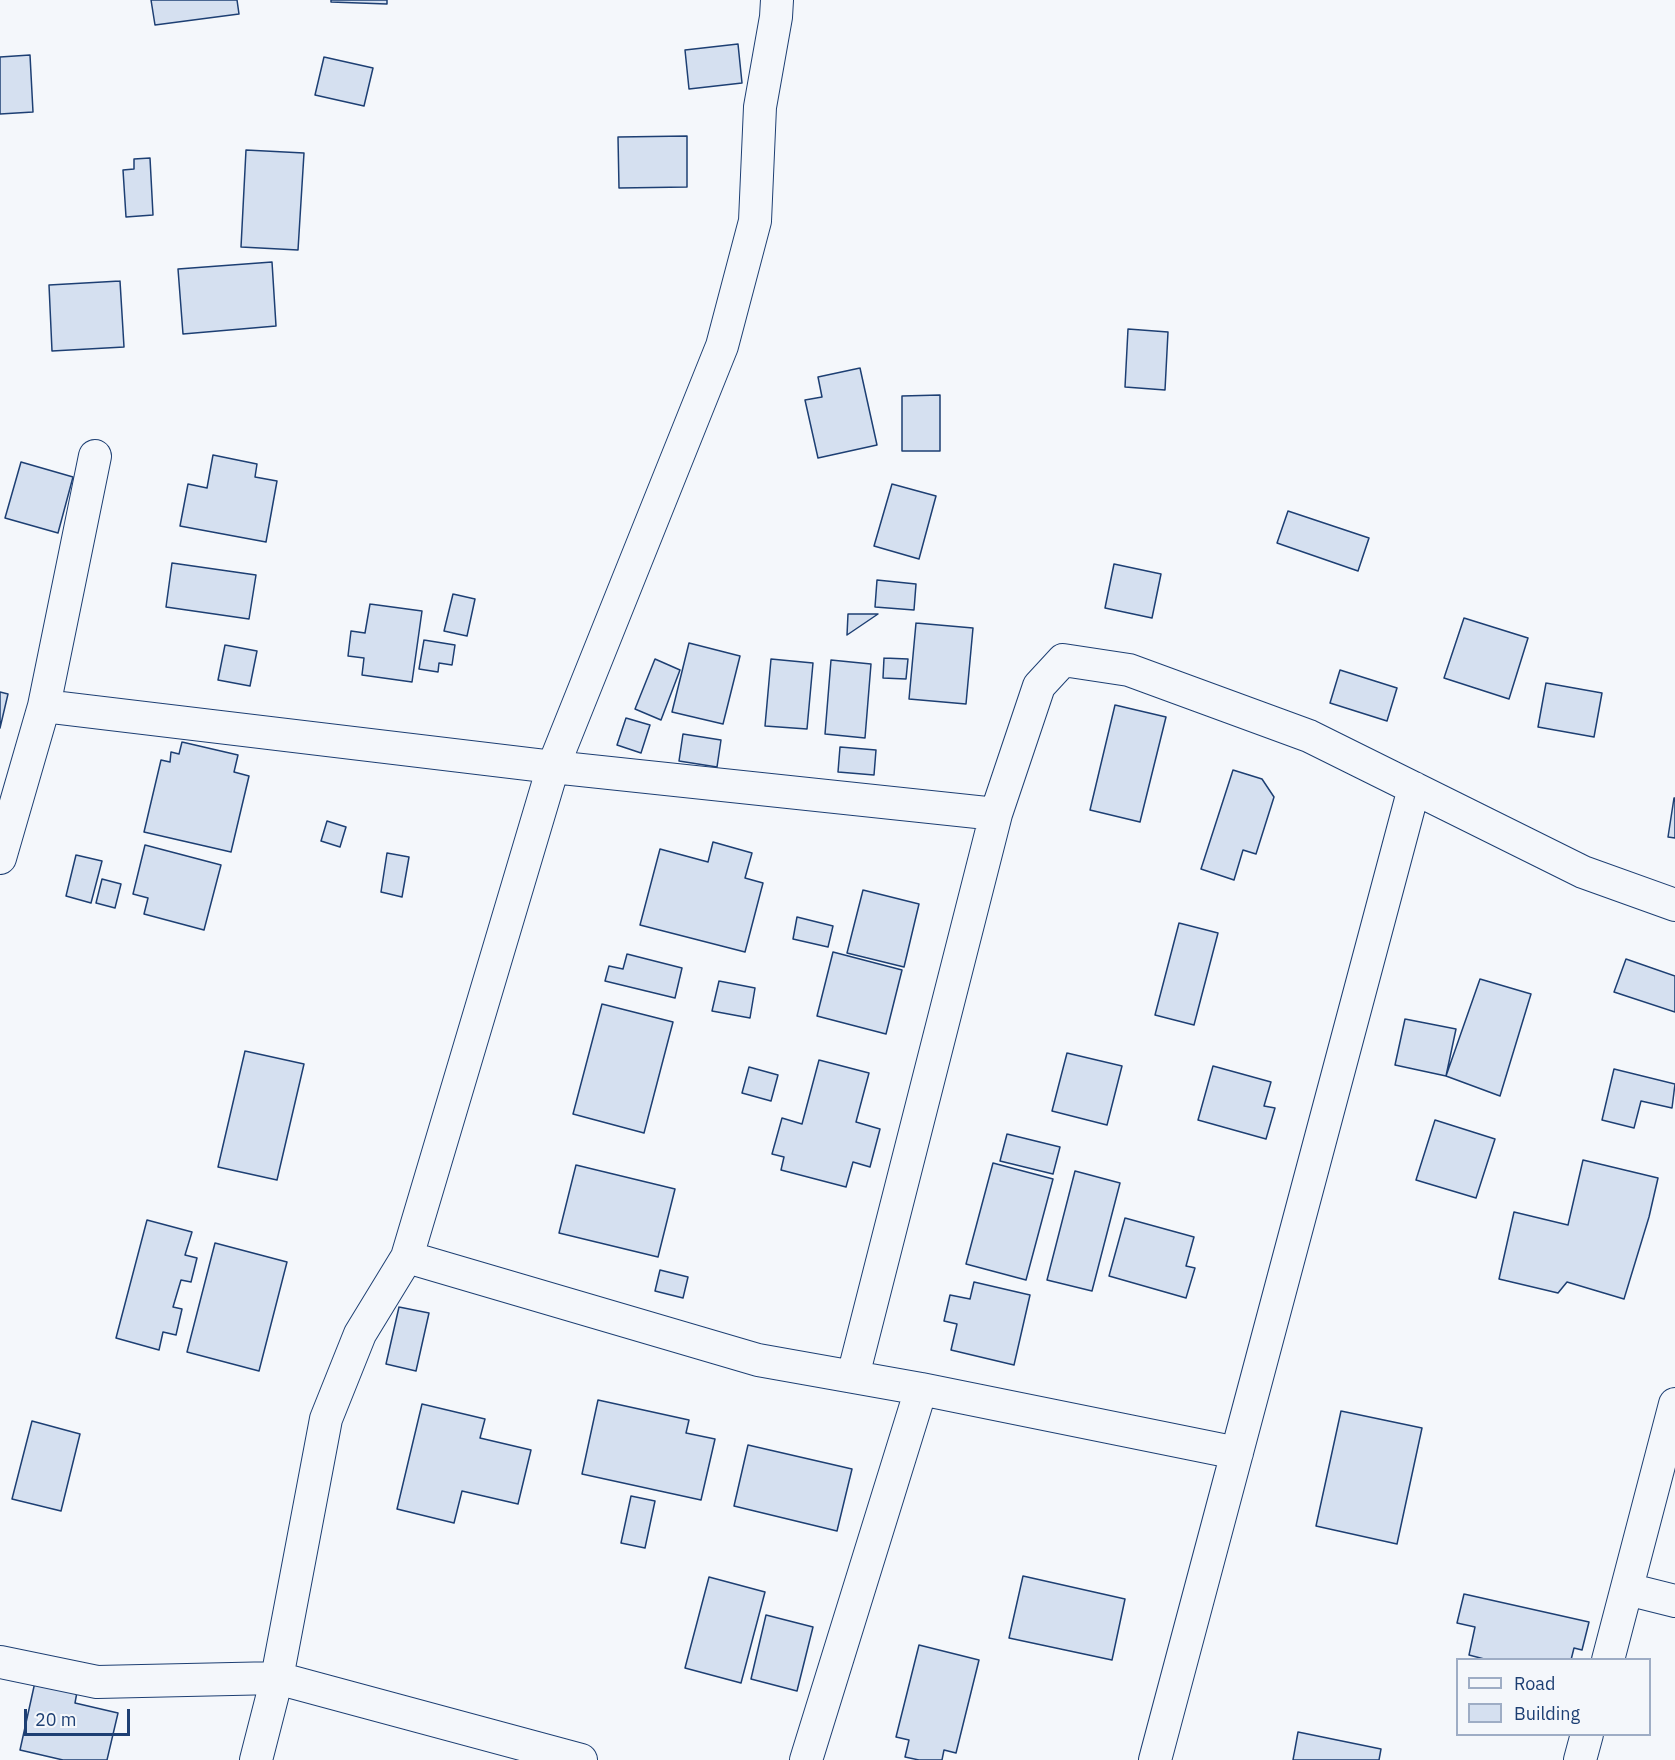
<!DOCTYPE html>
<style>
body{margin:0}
#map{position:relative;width:1675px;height:1760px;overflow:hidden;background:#f4f7fb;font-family:"IBM Plex Sans",sans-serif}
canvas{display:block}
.legend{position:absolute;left:1456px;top:1658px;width:195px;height:78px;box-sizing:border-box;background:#f4f7fb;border:2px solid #9eadc5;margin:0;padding:8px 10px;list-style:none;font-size:18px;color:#1d3f73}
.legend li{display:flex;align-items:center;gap:12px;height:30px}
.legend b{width:30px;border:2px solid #9eadc5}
.scale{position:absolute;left:24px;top:1709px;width:106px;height:27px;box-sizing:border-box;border:3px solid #1d3f73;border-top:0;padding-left:8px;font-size:18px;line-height:21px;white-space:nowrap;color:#1d3f73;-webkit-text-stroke:4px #f4f7fb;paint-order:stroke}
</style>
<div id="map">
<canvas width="1675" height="1760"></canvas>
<ul class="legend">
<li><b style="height:8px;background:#f4f7fb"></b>Road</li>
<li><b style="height:16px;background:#d5e0f0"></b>Building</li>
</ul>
<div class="scale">20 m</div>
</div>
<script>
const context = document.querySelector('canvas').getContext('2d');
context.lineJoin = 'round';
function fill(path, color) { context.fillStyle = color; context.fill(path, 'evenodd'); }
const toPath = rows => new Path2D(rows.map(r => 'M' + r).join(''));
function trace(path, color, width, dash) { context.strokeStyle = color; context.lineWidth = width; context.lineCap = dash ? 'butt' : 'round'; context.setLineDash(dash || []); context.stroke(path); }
const building = toPath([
 [151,0,237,0,239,14,155,25,151,0],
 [331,0,387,0,387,4,331,2,331,0],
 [738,44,742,83,689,89,685,50,738,44],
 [30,55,33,112,0,114,0,57,30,55],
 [324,57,373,68,364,106,315,95,324,57],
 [687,136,687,187,619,188,618,137,687,136],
 [246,150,304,153,298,250,241,247,246,150],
 [150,158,153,215,126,217,123,170,134,169,134,159,150,158],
 [272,262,276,326,183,334,178,269,272,262],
 [120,281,124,347,52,351,49,285,120,281],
 [1128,329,1168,332,1165,390,1125,387,1128,329],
 [860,368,877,445,818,458,805,400,822,397,818,377,860,368],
 [940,395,940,451,902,451,902,396,940,395],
 [213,455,257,464,255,477,277,481,266,542,180,526,188,484,207,488,213,455],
 [21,462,73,477,58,533,5,518,21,462],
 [892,484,936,496,919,559,874,546,892,484],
 [1288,511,1369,538,1358,571,1277,543,1288,511],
 [172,563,256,575,249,619,166,607,172,563],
 [1114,564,1161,574,1152,618,1105,608,1114,564],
 [877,580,916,584,914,610,875,607,877,580],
 [453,594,475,599,467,636,444,631,453,594],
 [370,604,422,611,412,682,362,675,364,658,348,656,351,631,365,633,370,604],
 [848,614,878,614,847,635,848,614],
 [1464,618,1528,638,1509,699,1444,678,1464,618],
 [916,623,973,628,966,704,909,699,916,623],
 [424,640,455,645,452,665,439,663,438,672,419,669,424,640],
 [689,643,740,656,723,724,672,712,689,643],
 [225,645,257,651,250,686,218,680,225,645],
 [884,658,908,659,906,679,883,678,884,658],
 [655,659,680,670,661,720,635,709,655,659],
 [771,659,813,663,807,729,765,726,771,659],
 [831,660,871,664,865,738,825,734,831,660],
 [1340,670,1397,688,1387,721,1330,703,1340,670],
 [1546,683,1602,693,1594,737,1538,727,1546,683],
 [0,692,8,694,0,728,0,692],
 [1115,705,1166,717,1140,822,1090,810,1115,705],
 [626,718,650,725,641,753,617,745,626,718],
 [683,734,721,740,717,767,679,761,683,734],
 [182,742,238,755,234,772,249,776,231,852,144,832,161,760,170,762,171,752,179,754,182,742],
 [840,747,876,750,874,775,838,772,840,747],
 [1233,770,1262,779,1274,797,1256,854,1243,850,1234,880,1201,869,1233,770],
 [1674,798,1675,798,1675,838,1668,837,1674,798],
 [327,821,346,827,340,847,321,841,327,821],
 [713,842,752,853,745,878,763,883,745,952,640,925,660,849,708,862,713,842],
 [145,845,221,865,204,930,144,914,148,898,133,894,145,845],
 [387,853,409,857,402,897,381,892,387,853],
 [76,855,102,861,91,903,66,896,76,855],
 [102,879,121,884,115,908,96,903,102,879],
 [863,890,919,904,904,967,847,953,863,890],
 [797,917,833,926,828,947,793,939,797,917],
 [1179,923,1218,933,1194,1025,1155,1015,1179,923],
 [833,952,902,970,886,1034,817,1016,833,952],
 [627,954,682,968,675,998,605,981,609,966,623,969,627,954],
 [1626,959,1675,976,1675,1012,1614,992,1626,959],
 [1480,979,1531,994,1500,1096,1446,1076,1480,979],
 [719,981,755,988,750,1018,712,1011,719,981],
 [602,1004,673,1022,644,1133,573,1114,602,1004],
 [1405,1019,1456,1029,1446,1076,1395,1065,1405,1019],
 [245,1051,304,1064,277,1180,218,1167,245,1051],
 [1067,1053,1122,1066,1107,1125,1052,1111,1067,1053],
 [819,1060,869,1073,856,1122,880,1129,870,1167,853,1162,846,1187,781,1170,784,1157,772,1154,782,1118,802,1124,819,1060],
 [1213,1066,1271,1082,1264,1106,1275,1108,1266,1139,1198,1120,1213,1066],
 [749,1067,778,1075,771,1101,742,1093,749,1067],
 [1614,1069,1675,1084,1672,1108,1641,1101,1634,1128,1602,1120,1614,1069],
 [1435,1120,1495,1139,1476,1198,1416,1180,1435,1120],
 [1007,1134,1060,1147,1053,1174,1000,1161,1007,1134],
 [1583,1160,1658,1178,1649,1217,1624,1299,1567,1282,1558,1293,1499,1279,1514,1212,1568,1225,1583,1160],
 [993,1163,1053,1179,1026,1280,966,1264,993,1163],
 [576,1165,675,1189,658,1257,559,1233,576,1165],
 [1075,1171,1120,1183,1092,1291,1047,1280,1075,1171],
 [1125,1218,1194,1237,1186,1266,1195,1268,1186,1298,1109,1276,1125,1218],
 [147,1220,192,1232,185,1255,197,1258,191,1282,181,1280,173,1307,182,1309,176,1335,163,1332,159,1350,116,1338,147,1220],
 [215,1243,287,1262,259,1371,187,1352,215,1243],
 [660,1270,688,1277,683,1298,655,1291,660,1270],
 [974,1282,1030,1295,1014,1365,951,1350,957,1324,944,1321,950,1295,970,1299,974,1282],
 [399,1307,429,1313,416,1371,386,1364,399,1307],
 [598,1400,689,1420,686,1433,715,1439,701,1500,582,1474,598,1400],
 [422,1404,485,1419,480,1438,531,1450,518,1504,462,1491,454,1523,397,1509,422,1404],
 [1341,1411,1422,1428,1397,1544,1316,1526,1341,1411],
 [32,1421,80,1434,61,1511,12,1499,32,1421],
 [748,1445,852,1469,837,1531,734,1506,748,1445],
 [631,1496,655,1501,645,1548,621,1543,631,1496],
 [1023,1576,1125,1599,1112,1660,1009,1638,1023,1576],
 [709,1577,765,1592,741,1683,685,1668,709,1577],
 [1464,1594,1589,1622,1582,1650,1574,1648,1571,1660,1488,1660,1469,1655,1475,1627,1457,1623,1464,1594],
 [766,1615,813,1627,797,1691,751,1679,766,1615],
 [919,1645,979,1660,956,1753,944,1750,942,1760,919,1760,905,1757,909,1740,896,1737,919,1645],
 [35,1682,77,1692,75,1703,118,1713,107,1760,63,1760,20,1750,35,1682],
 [1298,1732,1381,1749,1379,1760,1293,1760,1298,1732]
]);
const minor = toPath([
 [44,706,553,767,996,814],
 [0,858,44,706,95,456],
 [407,1257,758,1360,921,1389,1237,1453],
 [853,1376,996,814,1039,686,1063,660,1129,670,1309,736,1583,872,1675,905],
 [1627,1589,1675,1601],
 [1608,1660,1675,1404],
 [0,1662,97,1682,277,1678,581,1760],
 [256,1760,277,1678,326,1419,360,1334,407,1257,553,767,722,346,755,221,760,107,776,17,777,0],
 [806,1760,921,1389],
 [1155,1760,1414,788],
 [1580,1760,1587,1734]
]);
fill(building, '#d5e0f0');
trace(building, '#1d3f73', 1.5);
trace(minor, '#1d3f73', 34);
trace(minor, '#f4f7fb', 32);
</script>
